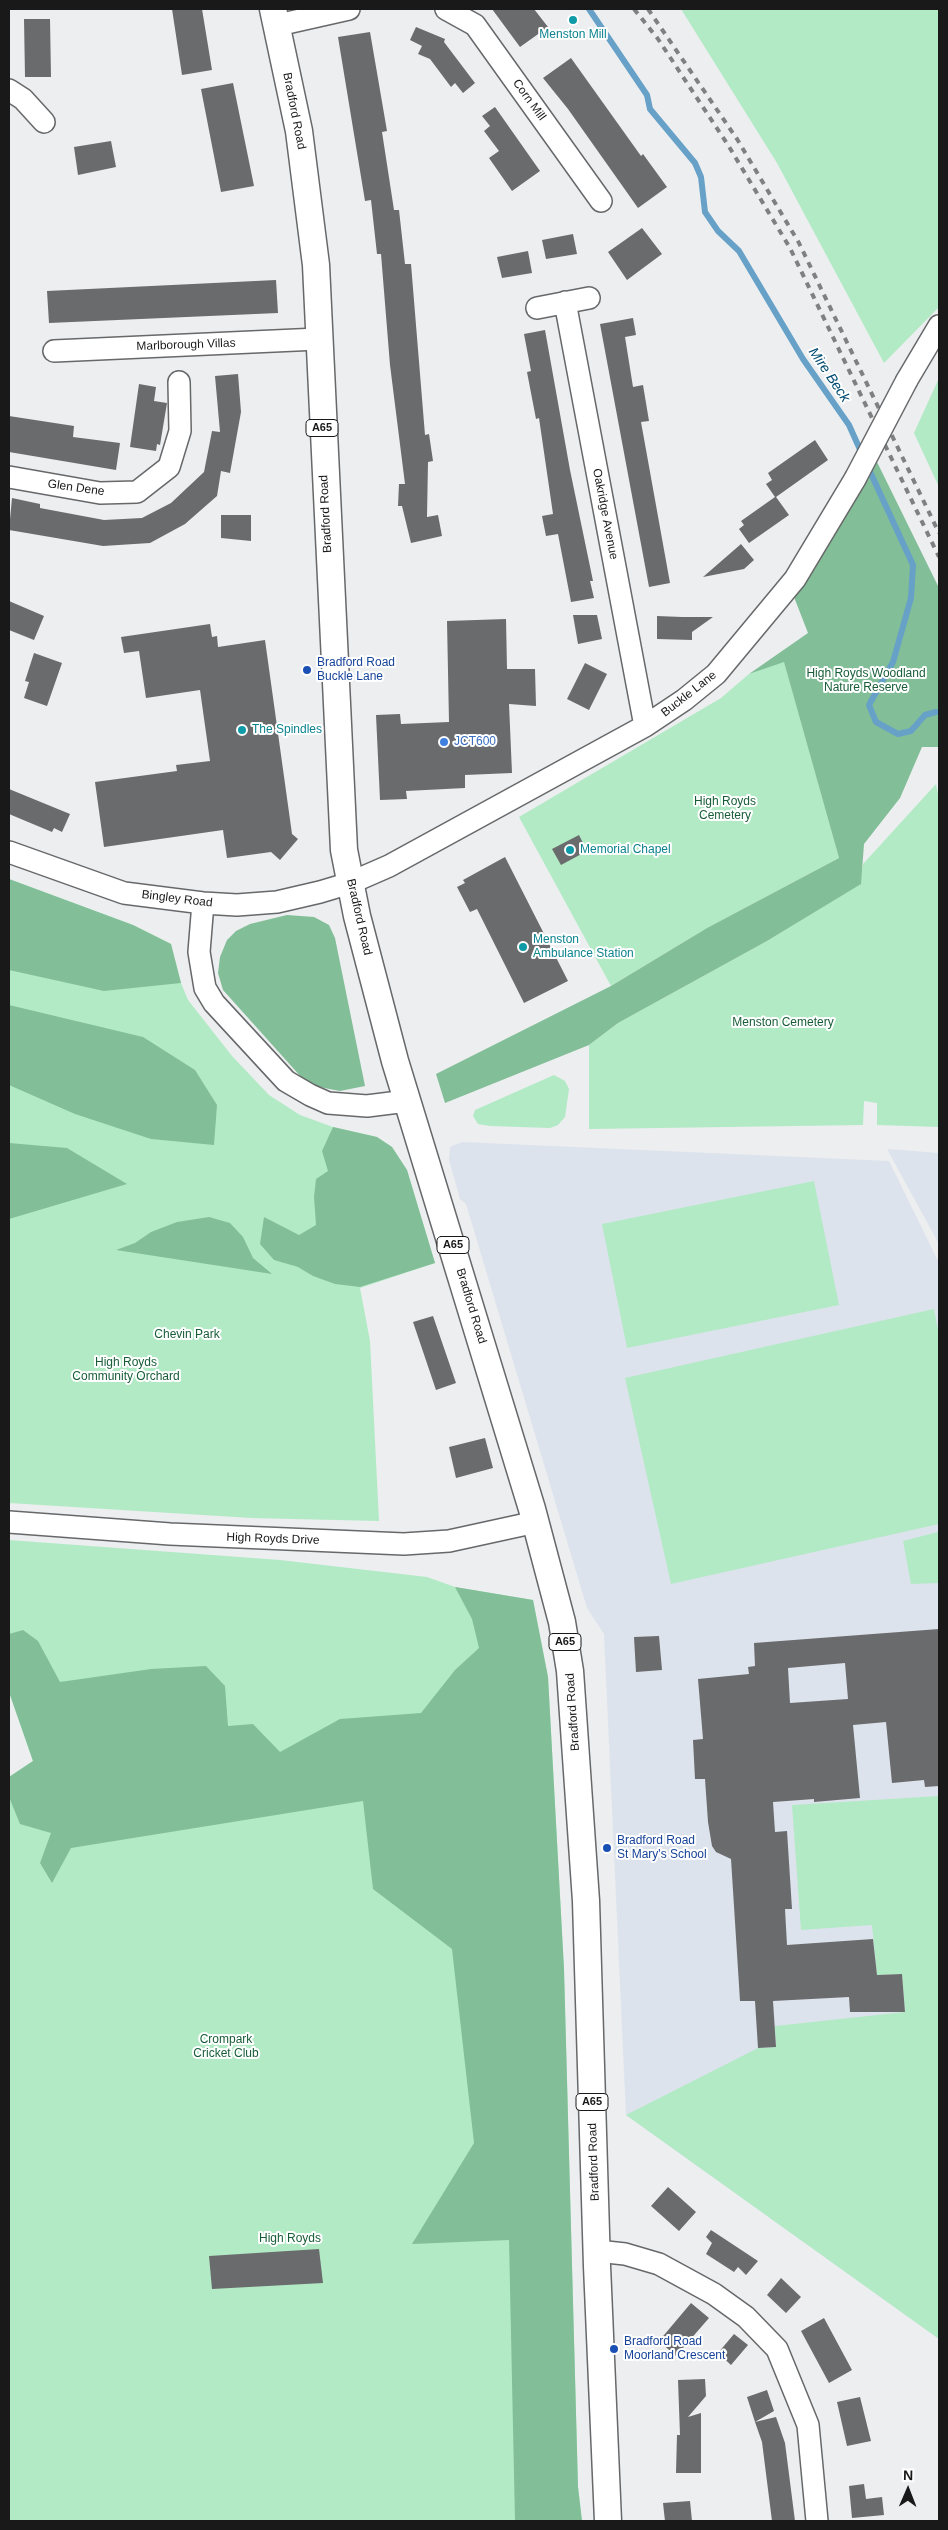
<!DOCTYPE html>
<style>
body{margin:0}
#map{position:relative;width:948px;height:2530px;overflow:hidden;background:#eceef0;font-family:Arial,sans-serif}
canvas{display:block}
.frame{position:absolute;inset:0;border:10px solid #19191a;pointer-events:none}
.north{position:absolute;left:883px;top:2465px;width:50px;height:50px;-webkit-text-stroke:4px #fff;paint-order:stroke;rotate:1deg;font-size:14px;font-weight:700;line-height:20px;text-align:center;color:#19191a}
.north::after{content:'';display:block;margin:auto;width:18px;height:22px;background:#19191a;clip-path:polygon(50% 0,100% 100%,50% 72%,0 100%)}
</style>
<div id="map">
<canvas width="948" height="2530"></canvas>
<div class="frame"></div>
<div class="north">N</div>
</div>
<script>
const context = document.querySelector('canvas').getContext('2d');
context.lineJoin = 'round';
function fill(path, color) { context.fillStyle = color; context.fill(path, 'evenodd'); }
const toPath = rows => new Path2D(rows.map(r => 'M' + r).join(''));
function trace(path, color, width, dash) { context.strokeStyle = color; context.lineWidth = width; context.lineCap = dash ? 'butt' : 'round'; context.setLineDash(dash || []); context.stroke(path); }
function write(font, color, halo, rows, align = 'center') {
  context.font = font + ' Arial,sans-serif'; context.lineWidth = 4; context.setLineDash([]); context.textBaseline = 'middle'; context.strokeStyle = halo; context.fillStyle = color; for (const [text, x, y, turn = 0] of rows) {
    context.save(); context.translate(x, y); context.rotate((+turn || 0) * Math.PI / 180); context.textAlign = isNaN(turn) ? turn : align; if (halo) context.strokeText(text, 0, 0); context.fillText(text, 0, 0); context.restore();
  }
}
const built = toPath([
 [462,1142,889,1161,939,1263,939,2339,626,2115,604,1634,587,1608,466,1204,460,1199,449,1160,450,1147],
 [887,1149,939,1153,939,1244]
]);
const green = toPath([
 [681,9,939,9,939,307,884,363,777,163],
 [939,378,939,487,914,433],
 [784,661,839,858,707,928,611,986,519,817,721,698,749,674],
 [936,784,939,799,939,1127,877,1125,877,1103,864,1101,863,1125,589,1129,589,1045,618,1023,767,941,860,884,863,864],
 [9,879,133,925,171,944,181,983,188,1000,232,1056,269,1095,300,1115,333,1127,377,1137,392,1147,407,1170,435,1263,360,1288,370,1341,379,1521,251,1518,9,1503],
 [554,1075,565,1081,569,1089,565,1117,558,1125,550,1128,490,1126,478,1124,473,1116,475,1110],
 [814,1181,839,1305,627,1348,602,1224],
 [934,1309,939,1335,939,1524,671,1584,625,1378],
 [938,1532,939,1583,911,1584,903,1541],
 [9,1540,280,1560,427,1577,455,1587,533,1600,548,1677,564,1969,578,2487,582,2521,9,2521,9,1777,33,1761,9,1692],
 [939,1796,939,2339,626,2115,758,2048,776,2047,775,2026,905,2012,902,1974,877,1975,872,1925,801,1930,792,1805]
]);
const forest = toPath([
 [877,462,939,588,939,747,922,747,900,798,864,844,861,884,767,941,618,1023,589,1045,445,1103,436,1074,611,986,707,928,839,858,784,662,749,674,808,633,794,597],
 [9,879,133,925,171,944,181,983,104,991,9,970],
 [287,915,314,917,329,925,335,938,365,1086,340,1091,319,1087,302,1078,223,990,218,973,220,957,227,940,236,931,250,924],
 [9,1005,143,1037,195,1070,217,1105,214,1145,151,1139,75,1114,9,1085],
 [333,1127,377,1137,392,1147,407,1170,435,1263,360,1287,335,1284,313,1276,298,1267,274,1260,260,1244,264,1217,299,1235,316,1225,314,1197,316,1179,328,1171,322,1151],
 [9,1143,67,1148,127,1184,9,1219],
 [209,1217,230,1223,243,1237,253,1258,272,1274,116,1250,135,1243,151,1232,177,1222],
 [455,1587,533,1600,548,1677,564,1969,578,2487,582,2521,515,2521,509,2240,412,2244,474,2143,452,1949,373,1889,363,1801,71,1848,52,1883,40,1863,51,1833,20,1824,9,1797,9,1777,33,1761,9,1692,9,1634,23,1630,38,1641,60,1682,151,1669,206,1666,225,1686,228,1726,253,1724,280,1752,340,1719,421,1713,455,1670,479,1648,472,1619]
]);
const stream = toPath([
 [589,9,647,95,650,109,695,163,701,177,705,212,718,231,739,251,803,359,849,425,862,454],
 [867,465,913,565,911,598,893,662,869,705,876,722,898,734,911,731,925,715,936,712]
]);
const building = toPath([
 [172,9,202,9,212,70,182,75],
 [492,9,534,9,548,27,520,47],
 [24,19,50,19,51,77,25,77],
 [416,27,445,39,444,42,475,83,463,93,455,83,451,87,430,59,418,54,422,46,410,40],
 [370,32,387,131,382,132,394,210,399,210,405,264,411,264,425,435,429,434,433,461,428,462,427,517,438,515,442,536,411,543,402,506,398,506,399,484,405,484,390,365,381,254,377,254,371,200,365,201,338,37],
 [571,58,641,156,643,154,667,187,638,208,568,109,543,78],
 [233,83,254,186,221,192,201,89],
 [495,107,540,171,512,191,489,158,499,151,484,131,490,126,482,116],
 [111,141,116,167,78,175,74,147],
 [642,228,662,254,627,280,608,252],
 [573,234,577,254,546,259,542,240],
 [528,251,532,273,502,278,497,257],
 [276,280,278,313,49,323,47,291],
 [633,318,636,335,625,337,633,387,643,385,649,421,641,422,670,583,649,587,600,324],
 [545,330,570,470,593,581,590,581,594,598,571,602,558,534,546,536,542,516,553,514,539,418,536,419,527,372,531,371,524,334],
 [238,374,241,412,230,473,221,471,217,496,185,524,150,543,103,546,9,530,12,498,40,504,40,508,104,520,142,518,171,503,204,472,212,431,220,432,215,376],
 [139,384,156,387,154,401,167,403,160,445,157,444,156,451,130,447],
 [9,416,74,426,73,437,120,443,116,470,9,452],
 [815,440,828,460,776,497,789,515,749,543,739,529,744,525,741,521,775,497,766,484,772,480,768,473],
 [221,515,251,515,251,541,221,538],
 [741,544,754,560,744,569,703,577],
 [9,601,44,616,34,640,9,630],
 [573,615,597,615,602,639,578,644],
 [657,616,682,617,713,617,692,632,692,640,657,639],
 [506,619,507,669,535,669,536,706,509,704,512,773,465,775,465,788,406,791,407,799,380,800,376,715,400,714,401,724,449,722,447,621],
 [210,624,212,637,217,636,218,647,265,640,292,834,298,839,280,860,271,852,227,858,223,830,104,847,95,782,177,771,176,765,210,761,200,690,146,698,139,651,124,653,121,637],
 [34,653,62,663,47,706,24,698,29,682,25,681],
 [585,663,607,674,589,710,567,699],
 [9,789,70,814,62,832,54,828,52,832,9,814],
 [579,835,587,851,561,865,552,849],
 [505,857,568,981,524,1003,477,909,470,912,457,887,465,883,463,880],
 [433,1316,456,1383,436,1390,413,1322],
 [485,1438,493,1468,456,1478,449,1447],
 [939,1629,939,1786,925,1787,924,1780,892,1783,886,1722,853,1725,860,1798,814,1802,814,1799,773,1802,775,1832,787,1831,792,1909,785,1909,787,1945,873,1939,877,1975,902,1974,905,2012,850,2012,849,1997,773,2001,776,2047,758,2048,755,2001,740,2001,731,1859,716,1852,712,1846,708,1822,705,1779,695,1779,693,1740,703,1739,698,1679,749,1674,748,1667,755,1666,754,1643],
 [845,1663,848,1699,790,1703,788,1668],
 [659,1636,662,1670,636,1672,634,1637],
 [668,2187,696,2212,679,2231,651,2206],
 [711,2230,758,2261,746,2275,738,2267,734,2272,706,2254,712,2243,706,2237],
 [319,2249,323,2283,212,2289,209,2256],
 [781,2278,801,2297,786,2313,767,2295],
 [691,2303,709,2318,676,2356,659,2341],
 [824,2318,852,2370,829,2383,801,2331],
 [734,2334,748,2345,731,2365,718,2353],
 [705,2379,706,2396,688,2417,701,2413,701,2473,676,2473,677,2435,680,2435,678,2380],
 [767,2390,774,2411,755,2422,747,2397],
 [860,2397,871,2441,847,2446,837,2402],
 [776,2417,785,2443,795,2521,772,2521,762,2442,755,2422],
 [864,2484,866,2499,882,2497,884,2515,852,2518,849,2486],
 [690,2501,692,2521,665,2521,663,2503]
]);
const minor = toPath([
 [446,9,475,25,601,201],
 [278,25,349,9],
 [9,90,23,99,44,122],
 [565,302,645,726],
 [537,308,589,298],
 [54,351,318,339],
 [907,380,939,326],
 [9,477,100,493,137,492,169,467,180,431,179,382],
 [9,852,124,893,203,903,237,905,277,902,320,892,350,883,389,866,645,726,684,700,716,674,795,579,855,479],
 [203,903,199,952,205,988,214,1003,286,1081,310,1095,328,1103,367,1106,407,1101],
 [9,1522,170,1534,404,1544,449,1541,536,1522],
 [597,2251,625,2254,659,2264,714,2294,746,2317,777,2349,808,2425,817,2521]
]);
const major = toPath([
 [273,9,299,131,316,265,344,850,357,916,395,1061,532,1509,562,1622,570,1671,586,1901,597,2266,608,2521]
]);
const rail = toPath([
 [634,9,658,39,728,145,790,248,939,557],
 [648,9,737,139,799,243,939,533]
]);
const minorBridge = toPath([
 [855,479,907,380]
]);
const markers = [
 [573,20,5,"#0f9aa8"],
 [307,670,5,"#1a4fb4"],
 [242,730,5,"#0f9aa8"],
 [444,742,5,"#3f7fe0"],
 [570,850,5,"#0f9aa8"],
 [523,947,5,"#0f9aa8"],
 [607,1848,5,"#1a4fb4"],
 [614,2349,5,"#1a4fb4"]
];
const shields = [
 [322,428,32],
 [453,1245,32],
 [565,1642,32],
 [592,2102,32]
];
const shieldNames = [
 ["A65",322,428],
 ["A65",453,1245],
 ["A65",565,1642],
 ["A65",592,2102]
];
const cultureNames = [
 ["Menston Mill",573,35,"center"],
 ["The Spindles",252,730],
 ["Memorial Chapel",580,850],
 ["Menston",533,940],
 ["Ambulance Station",533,954]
];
const streetNames = [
 ["Corn Mill",529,100,54],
 ["Bradford Road",294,111,79],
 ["Marlborough Villas",186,345,-2],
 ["Glen Dene",76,488,8],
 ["Bradford Road",326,514,-93],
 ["Oakridge Avenue",605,514,79],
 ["Buckle Lane",689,694,-38],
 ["Bingley Road",177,899,7],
 ["Bradford Road",359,917,77],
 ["Bradford Road",471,1306,73],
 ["High Royds Drive",273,1539,2],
 ["Bradford Road",573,1712,-94],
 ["Bradford Road",594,2162,-92]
];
const transitNames = [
 ["Bradford Road",317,663],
 ["Buckle Lane",317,677],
 ["Bradford Road",617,1841],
 ["St Mary's School",617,1855],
 ["Bradford Road",624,2342],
 ["Moorland Crescent",624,2356]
];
const parkNames = [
 ["High Royds Woodland",866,674],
 ["Nature Reserve",866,688],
 ["High Royds",725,802],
 ["Cemetery",725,816],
 ["Menston Cemetery",783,1023],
 ["Chevin Park",187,1335],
 ["High Royds",126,1363],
 ["Community Orchard",126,1377],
 ["Crompark",226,2040],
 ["Cricket Club",226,2054],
 ["High Royds",290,2239]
];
const shopNames = [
 ["JCT600",454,742]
];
const waterNames = [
 ["Mire Beck",829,375,56]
];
fill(built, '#dde3ec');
fill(green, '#b2eac5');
fill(forest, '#82be97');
trace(stream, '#67a1c8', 6);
fill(building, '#6a6b6d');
trace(minor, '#67686a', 24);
trace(major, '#67686a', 29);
trace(minor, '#fff', 21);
trace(major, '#fff', 26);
trace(rail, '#7f8081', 4, [6, 6]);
trace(minorBridge, '#67686a', 24, []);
trace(minorBridge, '#fff', 21);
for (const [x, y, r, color] of markers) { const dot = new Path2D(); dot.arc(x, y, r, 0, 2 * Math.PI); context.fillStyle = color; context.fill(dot); trace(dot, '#fff', 2); }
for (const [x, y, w] of shields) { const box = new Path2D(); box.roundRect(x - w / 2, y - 8.5, w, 17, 4); context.fillStyle = '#fff'; context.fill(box); trace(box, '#19191a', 1); }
write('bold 11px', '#19191a', null, shieldNames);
write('12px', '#0d838f', '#fff', cultureNames, 'left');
write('12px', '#19191a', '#fff', streetNames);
write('12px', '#164399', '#fff', transitNames, 'left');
write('12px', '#185d38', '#fff', parkNames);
write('12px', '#366cbe', '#fff', shopNames, 'left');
write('italic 14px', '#004c72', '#fff', waterNames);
</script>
